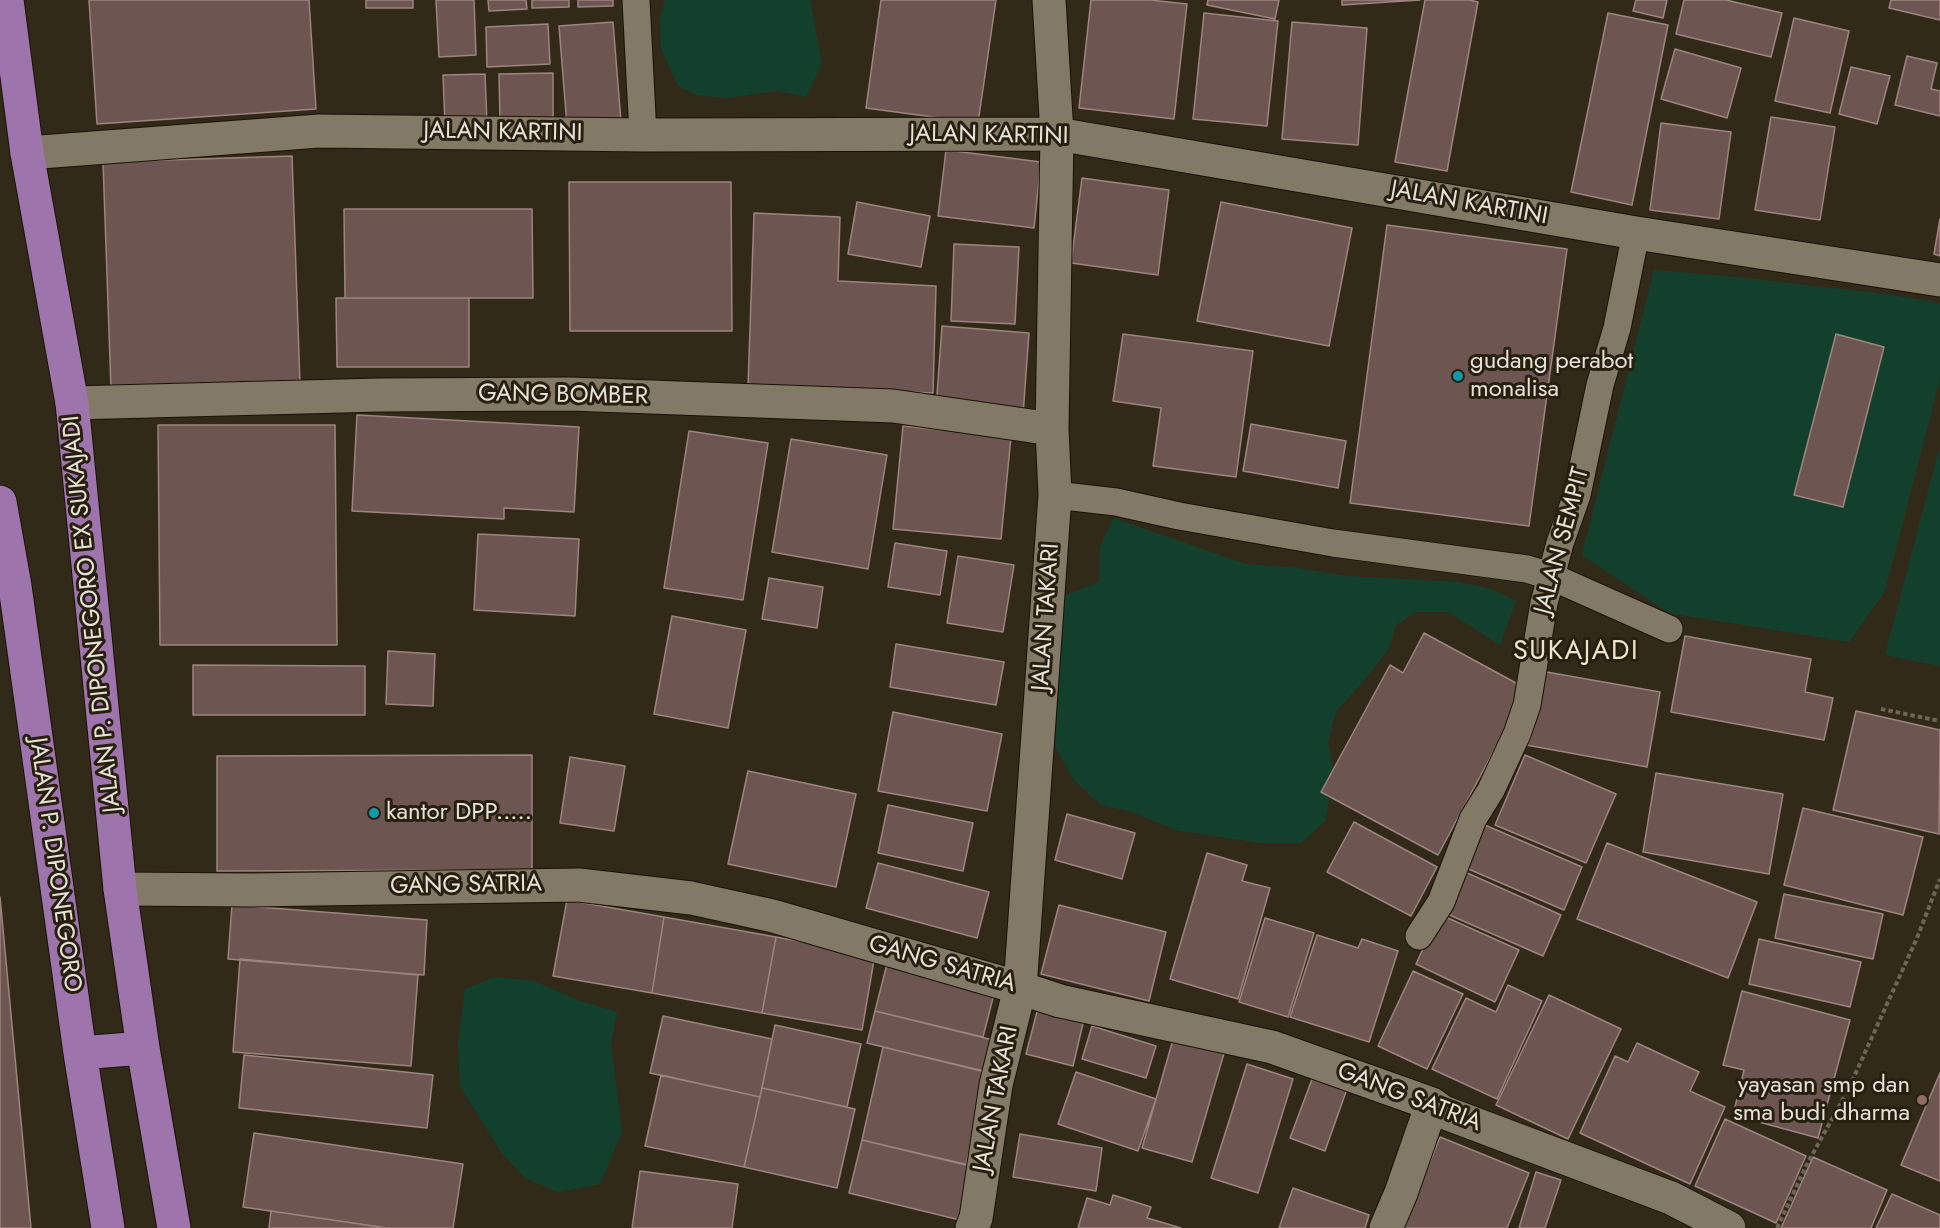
<!DOCTYPE html>
<style>
body{margin:0}
canvas{display:block;background:#322a19}
</style>
<canvas width="1940" height="1228"></canvas>
<script>
const context = document.querySelector('canvas').getContext('2d');
context.lineJoin = 'round';
function fill(path, color) { context.fillStyle = color; context.fill(path, 'evenodd'); }
const toPath = rows => new Path2D(rows.map(r => 'M' + r).join(''));
function trace(path, color, width, dash) { context.strokeStyle = color; context.lineWidth = width; context.lineCap = dash ? 'butt' : 'round'; context.setLineDash(dash || []); context.stroke(path); }
function write(font, color, halo, rows, align = 'center') {
  context.font = font + ' Jost,sans-serif'; context.lineWidth = 6; context.setLineDash([]); context.textBaseline = 'middle'; context.strokeStyle = halo; context.fillStyle = color; for (const [text, x, y, turn = 0] of rows) {
    context.save(); context.translate(x, y); context.rotate((+turn || 0) * Math.PI / 180); context.textAlign = isNaN(turn) ? turn : align; if (halo) context.strokeText(text, 0, 0); context.fillText(text, 0, 0); context.restore();
  }
}
const green = toPath([
 [665,0,810,0,822,64,806,97,778,91,727,98,696,95,678,86,661,48,660,19],
 [1654,270,1736,277,1885,294,1940,303,1940,379,1885,591,1849,642,1669,613,1582,555],
 [1940,446,1940,666,1885,655],
 [1113,518,1246,564,1297,568,1347,576,1459,582,1491,589,1516,601,1500,645,1448,612,1416,612,1396,625,1388,650,1362,683,1336,711,1328,743,1334,776,1325,821,1301,843,1261,843,1175,830,1132,812,1101,805,1073,779,1055,746,1058,704,1054,664,1057,632,1065,595,1099,582,1100,548],
 [495,977,534,981,580,1001,617,1012,611,1044,622,1132,600,1184,557,1192,525,1178,502,1153,460,1086,458,1043,465,989]
]);
const building = toPath([
 [89,0,309,0,316,109,97,124,89,0],
 [366,0,413,0,413,8,366,8,366,0],
 [436,0,474,0,476,55,439,57,436,0],
 [488,0,526,0,527,9,489,11,488,0],
 [532,0,569,0,569,7,532,8,532,0],
 [578,0,613,0,613,6,578,7,578,0],
 [881,0,996,0,978,123,866,108,881,0],
 [1091,0,1150,0,1187,4,1174,119,1079,108,1091,0],
 [1208,0,1279,0,1275,19,1207,5,1208,0],
 [1342,0,1420,0,1342,5,1342,0],
 [1425,0,1469,0,1478,2,1447,171,1395,162,1425,0],
 [1636,0,1667,0,1663,18,1633,11,1636,0],
 [1684,0,1726,0,1782,13,1771,57,1676,34,1684,0],
 [1891,0,1940,0,1940,20,1889,8,1891,0],
 [1204,13,1278,21,1267,126,1193,119,1204,13],
 [1608,13,1668,25,1632,205,1571,192,1608,13],
 [1794,18,1849,31,1830,113,1775,101,1794,18],
 [613,22,621,122,567,126,559,26,613,22],
 [1292,22,1367,28,1358,145,1282,139,1292,22],
 [548,24,550,64,487,67,486,27,548,24],
 [1675,49,1741,68,1727,118,1661,99,1675,49],
 [1907,56,1937,63,1931,89,1940,91,1940,116,1895,105,1907,56],
 [1851,67,1890,76,1877,124,1839,114,1851,67],
 [553,73,553,121,500,121,499,74,553,73],
 [485,74,487,123,445,124,443,75,485,74],
 [1771,117,1835,127,1820,220,1755,210,1771,117],
 [1661,123,1731,132,1719,219,1650,210,1661,123],
 [946,150,1041,162,1034,228,938,216,946,150],
 [292,156,300,383,111,389,103,162,292,156],
 [1082,178,1169,190,1158,275,1071,263,1082,178],
 [569,182,731,182,732,331,570,331,569,182],
 [857,202,930,216,921,267,848,254,857,202],
 [1221,202,1352,228,1329,346,1197,321,1221,202],
 [344,209,532,209,533,298,345,298,344,209],
 [754,213,840,217,838,281,936,286,933,393,748,386,754,213],
 [1940,219,1940,256,1934,254,1940,219],
 [1387,225,1567,249,1529,526,1350,503,1387,225],
 [954,244,1019,247,1015,324,951,321,954,244],
 [336,298,469,298,469,367,337,367,336,298],
 [942,326,1029,333,1023,415,936,408,942,326],
 [1123,334,1253,351,1236,477,1153,466,1161,408,1113,401,1123,334],
 [1836,334,1884,347,1843,507,1794,495,1836,334],
 [357,415,579,427,574,512,504,508,504,519,352,511,357,415],
 [1251,424,1346,441,1338,488,1243,471,1251,424],
 [158,425,335,425,337,645,160,645,158,425],
 [903,426,1011,437,1001,539,893,529,903,426],
 [689,431,768,443,743,600,664,588,689,431],
 [791,439,887,455,868,569,772,552,791,439],
 [478,534,579,539,575,616,474,610,478,534],
 [895,543,947,551,940,595,888,587,895,543],
 [958,556,1014,565,1003,632,947,623,958,556],
 [769,578,823,587,817,628,762,619,769,578],
 [672,616,746,630,728,728,654,714,672,616],
 [1424,633,1527,689,1438,855,1321,792,1390,665,1403,673,1424,633],
 [1685,636,1811,659,1805,692,1833,698,1824,740,1671,712,1685,636],
 [896,644,1004,662,996,705,890,687,896,644],
 [388,651,435,654,433,706,386,704,388,651],
 [193,665,365,666,365,715,193,715,193,665],
 [1541,671,1660,692,1647,767,1526,745,1541,671],
 [1856,711,1940,730,1939,834,1833,810,1856,711],
 [893,712,1002,734,987,811,878,791,893,712],
 [532,755,532,870,217,871,217,756,532,755],
 [1525,755,1616,794,1586,863,1495,825,1525,755],
 [570,757,625,766,614,831,560,823,570,757],
 [748,771,856,794,836,887,728,864,748,771],
 [1656,773,1783,794,1769,874,1643,852,1656,773],
 [888,805,973,823,963,871,878,853,888,805],
 [1803,808,1923,837,1903,915,1784,885,1803,808],
 [1067,814,1135,833,1122,879,1055,860,1067,814],
 [1354,822,1437,867,1411,916,1327,872,1354,822],
 [1485,825,1582,867,1564,910,1466,868,1485,825],
 [1607,843,1757,902,1728,978,1577,919,1607,843],
 [1207,853,1247,865,1242,881,1270,888,1238,999,1170,979,1207,853],
 [878,863,989,892,977,938,866,908,878,863],
 [1463,871,1561,915,1543,956,1445,913,1463,871],
 [1784,894,1883,914,1873,959,1775,938,1784,894],
 [0,897,31,1228,0,1228,0,897],
 [567,900,664,917,652,993,553,976,567,900],
 [232,905,427,920,424,975,228,959,232,905],
 [1059,905,1166,932,1149,1001,1041,974,1059,905],
 [1439,914,1519,950,1495,1002,1416,964,1439,914],
 [664,917,776,937,762,1013,652,993,664,917],
 [1265,918,1314,933,1288,1017,1239,1002,1265,918],
 [1317,935,1358,948,1362,939,1398,951,1369,1042,1290,1017,1317,935],
 [776,937,875,954,862,1030,762,1013,776,937],
 [1759,939,1861,962,1850,1007,1749,984,1759,939],
 [240,959,418,975,411,1066,233,1052,240,959],
 [888,960,996,986,983,1037,875,1011,888,960],
 [1413,971,1463,994,1427,1069,1378,1046,1413,971],
 [1508,985,1542,1001,1497,1099,1432,1069,1466,998,1496,1012,1508,985],
 [1742,991,1850,1020,1818,1138,1733,1115,1744,1070,1723,1065,1742,991],
 [1549,995,1621,1029,1568,1139,1496,1105,1549,995],
 [1038,1008,1084,1019,1073,1066,1026,1054,1038,1008],
 [875,1011,993,1040,985,1072,867,1043,875,1011],
 [663,1016,772,1039,760,1097,650,1073,663,1016],
 [775,1025,861,1044,847,1107,762,1088,775,1025],
 [1092,1026,1156,1046,1146,1078,1082,1059,1092,1026],
 [1174,1036,1225,1050,1192,1162,1142,1148,1174,1036],
 [1637,1043,1699,1072,1690,1091,1725,1107,1690,1184,1580,1133,1615,1056,1628,1062,1637,1043],
 [883,1047,988,1072,966,1165,862,1140,883,1047],
 [244,1055,433,1075,427,1128,239,1108,244,1055],
 [1247,1064,1293,1079,1258,1193,1211,1178,1247,1064],
 [1076,1072,1156,1099,1138,1151,1058,1124,1076,1072],
 [1940,1073,1940,1181,1901,1165,1940,1073],
 [1314,1074,1348,1086,1325,1151,1290,1138,1314,1074],
 [661,1075,760,1097,744,1167,645,1146,661,1075],
 [762,1088,855,1109,837,1188,744,1167,762,1088],
 [1725,1119,1806,1156,1776,1223,1695,1186,1725,1119],
 [254,1133,463,1164,453,1228,387,1228,243,1207,254,1133],
 [1020,1134,1102,1148,1096,1191,1013,1177,1020,1134],
 [1440,1137,1529,1173,1507,1228,1403,1228,1440,1137],
 [862,1140,973,1166,960,1220,849,1193,862,1140],
 [1813,1157,1887,1190,1871,1228,1781,1228,1813,1157],
 [640,1171,738,1184,732,1228,632,1228,640,1171],
 [1536,1172,1561,1180,1545,1228,1519,1228,1536,1172],
 [1293,1188,1369,1215,1365,1228,1279,1228,1293,1188],
 [1892,1194,1940,1215,1940,1228,1876,1228,1892,1194],
 [1113,1195,1151,1207,1147,1218,1181,1228,1078,1228,1087,1198,1110,1205,1113,1195],
 [271,1211,387,1228,269,1228,271,1211]
]);
const path = toPath([
 [1881,709,1940,721],
 [1777,1228,1806,1166,1848,1090,1917,938,1940,879]
]);
const service = toPath([
 [636,0,643,135],
 [1055,495,1116,502,1179,516,1333,543,1527,569,1550,576,1669,629],
 [1419,936,1441,902,1473,819,1491,790,1517,734,1527,705,1544,603,1560,543,1577,495,1600,385,1617,328,1636,233]
]);
const minor = toPath([
 [27,153,319,131,643,135,1057,134,1636,233,1940,280],
 [72,403,380,395,570,394,893,406,1052,429],
 [120,889,251,890,579,885,691,898,773,916,1020,988,1060,1001,1272,1047,1432,1104,1443,1112,1671,1198,1729,1228],
 [972,1228,976,1218,996,1085,1020,988,1055,495,1052,429,1057,134,1049,0],
 [1386,1228,1401,1193,1432,1104]
]);
const primary = toPath([
 [7,0,27,153,72,403,120,889,143,1048,174,1228],
 [0,502,15,586,80,1053,108,1228],
 [80,1053,143,1048]
]);
const markers = [
 [1458,376,6,"#0f9aa8"],
 [374,813,6,"#0f9aa8"],
 [1922,1100,6,"#8d6e63"]
];
const streetNames = [
 ["JALAN KARTINI",503,133,1],
 ["JALAN KARTINI",989,136,1],
 ["JALAN KARTINI",1469,204,10],
 ["GANG BOMBER",563,396,1],
 ["JALAN SEMPIT",1563,541,-75],
 ["JALAN P. DIPONEGORO EX SUKAJADI",93,614,-96],
 ["JALAN TAKARI",1047,617,-86],
 ["JALAN P. DIPONEGORO",54,865,82],
 ["GANG SATRIA",466,886,-1],
 ["GANG SATRIA",942,965,16],
 ["GANG SATRIA",1409,1098,21],
 ["JALAN TAKARI",997,1099,-79]
];
const poiNames = [
 ["gudang perabot",1470,362],
 ["monalisa",1470,390],
 ["kantor DPP.....",386,813],
 ["yayasan smp dan",1910,1086,"right"],
 ["sma budi dharma",1910,1114,"right"]
];
const quarterNames = [
 ["SUKAJADI",1576,652]
];
fill(green, '#13402c');
fill(building, '#6d5652');
trace(building, '#9d847f', 1.5);
trace(service, '#1a1203', 29);
trace(minor, '#1a1203', 35);
trace(primary, '#1a1203', 35);
trace(path, '#6d6657', 4, [4.5, 3]);
trace(service, '#827966', 27);
trace(minor, '#827966', 33);
trace(primary, '#9e74ac', 33);
for (const [x, y, r, color] of markers) { const dot = new Path2D(); dot.arc(x, y, r, 0, 2 * Math.PI); context.fillStyle = color; context.fill(dot); trace(dot, '#28200f', 2); }
write('24px', '#e7e2d8', '#28200f', streetNames);
write('24px', '#e7e2d8', '#28200f', poiNames, 'left');
context.letterSpacing = '1.5px';
write('27px', '#eee4ce', '#28200f', quarterNames);
context.letterSpacing = '0px';
</script>
